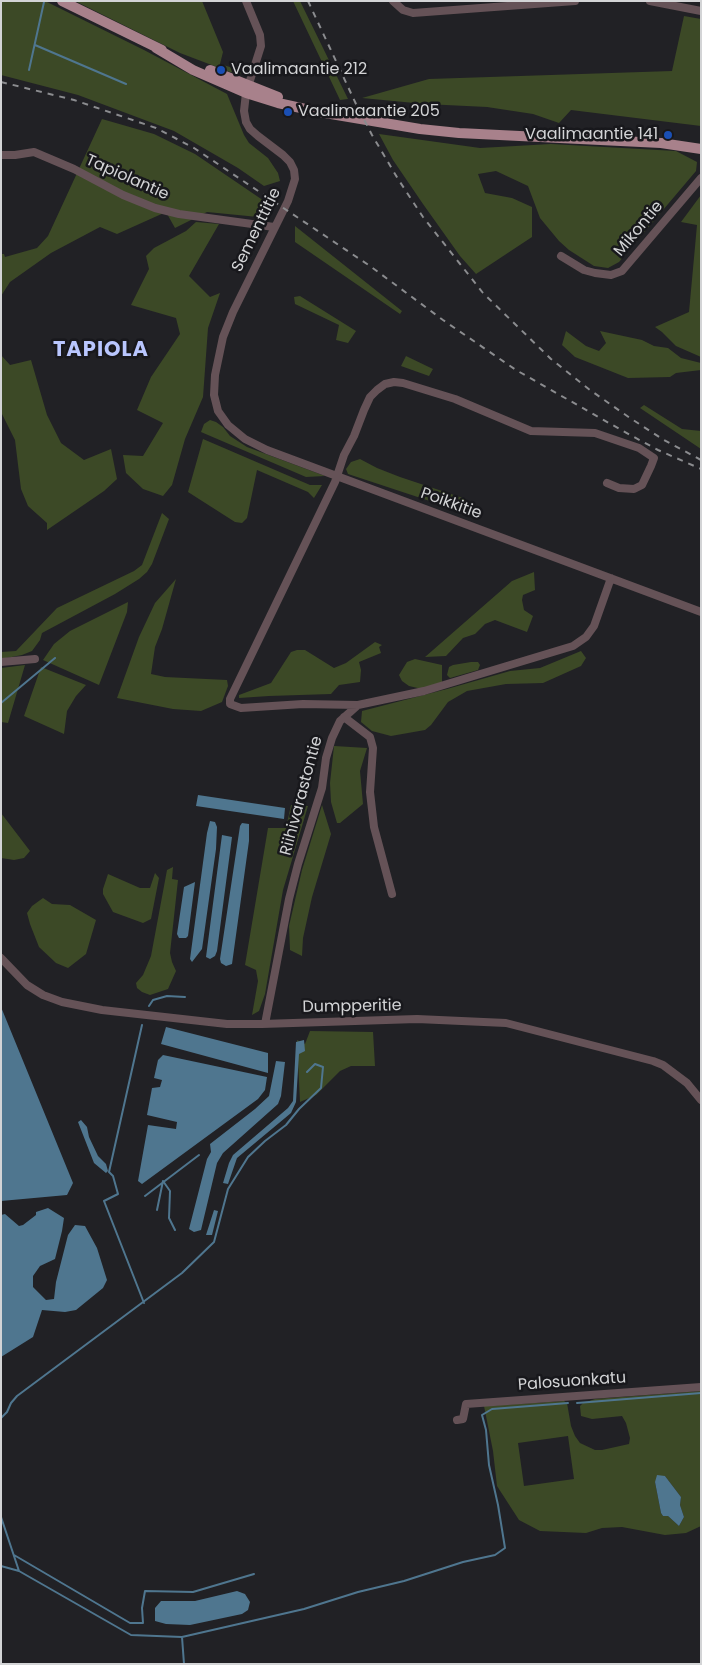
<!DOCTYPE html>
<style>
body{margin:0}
#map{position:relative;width:702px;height:1665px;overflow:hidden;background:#212125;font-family:Poppins,sans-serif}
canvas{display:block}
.frame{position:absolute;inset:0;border:2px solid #d3d4d6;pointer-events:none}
</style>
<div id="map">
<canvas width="702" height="1665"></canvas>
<div class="frame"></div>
</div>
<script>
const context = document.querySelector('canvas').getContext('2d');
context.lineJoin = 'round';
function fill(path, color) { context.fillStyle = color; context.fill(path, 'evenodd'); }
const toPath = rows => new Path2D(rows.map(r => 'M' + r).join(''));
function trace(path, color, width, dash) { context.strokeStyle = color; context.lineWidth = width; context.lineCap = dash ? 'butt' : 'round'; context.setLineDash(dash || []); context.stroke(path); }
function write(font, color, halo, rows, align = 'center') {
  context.font = font + ' Poppins,sans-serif'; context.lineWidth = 5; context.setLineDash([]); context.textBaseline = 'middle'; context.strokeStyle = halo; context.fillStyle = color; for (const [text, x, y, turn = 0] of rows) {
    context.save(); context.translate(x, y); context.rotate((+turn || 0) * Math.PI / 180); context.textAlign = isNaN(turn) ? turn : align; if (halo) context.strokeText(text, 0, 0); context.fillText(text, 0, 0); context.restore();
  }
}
const green = toPath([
 [1,1,45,1,144,50,227,94,244,135,249,143,268,158,278,173,280,181,264,186,238,168,174,131,78,95,1,75],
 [75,1,202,1,223,52,220,64,246,72,244,74,230,72,180,53],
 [293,1,300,1,348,99,340,100],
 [684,16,701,19,701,126,571,110,559,123,533,114,487,107,425,104,362,98,429,79,672,71],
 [102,119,154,134,195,154,270,205,258,217,207,212,175,228,166,212,117,234,100,227,51,253,10,282,1,296,1,254,4,254,5,257,37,248,48,236],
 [379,134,480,148,551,144,676,151,697,162,696,171,619,262,608,268,594,266,569,250,559,241,540,218,528,186,496,171,478,174,485,193,512,198,532,207,532,237,476,274,460,256,423,204,393,160],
 [701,195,701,357,676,346,662,332,655,327,689,312,697,225,681,222],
 [196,222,219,224,189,276,210,297,220,293,208,328,203,397,185,439,172,485,163,496,143,489,126,473,123,455,143,456,163,423,137,410,151,377,180,334,176,318,131,305,149,269,146,256,154,248,186,231],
 [295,226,402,311,400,314,295,242],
 [300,296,356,331,348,343,336,340,339,325,295,304,294,297],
 [566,331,586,346,599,351,606,343,600,331,642,340,654,346,668,348,681,358,701,363,701,370,676,373,670,377,628,378,575,357,562,345],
 [1,355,10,365,31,360,47,415,61,443,84,460,111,449,117,479,104,491,47,530,47,523,28,506,21,489,15,440,1,412],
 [406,356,433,369,429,376,401,366],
 [644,405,682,429,701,431,701,449,640,408],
 [210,420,216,422,223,427,230,436,247,447,325,476,306,477,201,432,204,424],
 [203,439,310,485,322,485,314,498,308,492,257,470,247,518,242,523,235,522,188,492],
 [360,459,377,468,400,477,466,499,460,511,348,474,346,469,351,462],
 [162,513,169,519,166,527,152,564,147,572,139,579,115,594,42,633,40,640,32,651,22,655,1,659,1,652,16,651,57,608,134,571,142,565],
 [534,572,535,590,523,595,522,600,524,610,533,616,527,632,495,620,485,624,475,634,463,638,446,656,425,657,512,581],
 [176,579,162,629,155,647,151,674,165,677,227,680,228,686,222,702,201,711,173,709,117,698,139,637,155,603],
 [128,602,127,612,99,685,43,660,54,644,70,631],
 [375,642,382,645,379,647,381,653,359,662,361,670,360,682,339,685,331,694,269,696,239,698,239,695,271,683,291,652,297,650,305,650,334,668,346,663],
 [581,651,586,658,581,666,543,683,506,684,467,691,448,702,431,725,425,730,391,736,372,731,361,722,362,711,447,689,510,671,540,668],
 [415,659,442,665,442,682,422,689,409,686,402,681,399,675,407,662],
 [471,662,478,662,480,665,478,670,450,678,447,675,449,667,453,665],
 [25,665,8,723,1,722,1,668],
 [41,667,86,685,76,696,67,711,64,734,24,716],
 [334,746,367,748,360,771,363,804,340,823,337,823,331,802,330,783],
 [291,805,308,806,283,890,265,994,259,1011,252,1015,258,981,256,970,245,965,268,828,286,828],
 [322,805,331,834,312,897,303,938,302,956,290,950,289,926,302,870],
 [1,813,30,851,24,858,14,860,1,858],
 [173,867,172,879,178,880,170,953,172,962,176,971,168,989,150,995,142,992,137,988,136,983,143,975,151,956,167,870],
 [155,873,159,878,151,919,143,923,113,912,103,894,103,889,108,874,140,888,150,888],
 [43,898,52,904,70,905,96,920,86,954,68,968,56,963,39,947,30,924,27,913,32,906],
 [310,1031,373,1032,375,1066,351,1066,340,1071,316,1095,300,1102,297,1040,305,1044],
 [701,1391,701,1526,686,1533,665,1535,622,1527,602,1528,586,1533,540,1531,519,1520,497,1486,493,1451,484,1406,564,1401,567,1403,571,1426,575,1436,580,1443,595,1450,602,1450,629,1444,630,1438,626,1423,622,1416,592,1419,581,1416,580,1406,583,1403,595,1399],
 [568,1436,574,1479,524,1486,518,1443],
 [665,1476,681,1497,680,1505,684,1517,679,1526,668,1516,663,1516,661,1513,655,1482]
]);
const water = toPath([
 [198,795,285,808,284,819,196,806],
 [210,821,215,822,217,827,216,849,203,942,202,949,192,962,190,959,207,833],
 [242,823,249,824,249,841,232,964,226,966,221,963,220,959,240,826],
 [222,835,232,837,217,951,215,956,210,959,206,957],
 [195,882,188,936,186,938,179,938,177,934,184,887],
 [1,1007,73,1183,67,1195,1,1201],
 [166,1027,268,1053,268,1073,161,1044],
 [304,1040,305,1051,299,1054,296,1102,291,1113,237,1158,228,1184,223,1183,229,1163,233,1155,288,1108,293,1101,296,1042],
 [163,1055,267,1077,265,1090,258,1099,142,1184,138,1181,148,1125,176,1129,177,1122,147,1115,152,1088,160,1087,162,1080,154,1078,158,1060],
 [276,1061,285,1062,281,1096,278,1104,223,1153,217,1163,201,1230,194,1232,189,1229,207,1159,211,1152,210,1144,255,1109,269,1096],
 [81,1120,87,1127,89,1137,98,1156,106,1164,108,1171,106,1173,94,1163,78,1122],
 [48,1208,64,1218,62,1231,55,1259,40,1266,33,1276,33,1287,46,1300,54,1299,56,1282,68,1235,75,1225,85,1226,97,1248,107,1280,103,1288,76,1310,65,1312,42,1310,33,1337,1,1357,1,1215,5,1214,19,1226,23,1225,36,1215,36,1212],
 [214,1210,218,1211,212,1235,206,1235],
 [657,1475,665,1476,681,1497,680,1505,684,1517,679,1526,668,1516,663,1516,661,1513,655,1482],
 [237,1591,245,1594,250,1602,248,1610,242,1614,190,1625,166,1624,155,1621,155,1608,161,1601,195,1601]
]);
const stream = toPath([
 [35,45,126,84],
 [29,70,44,2],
 [1,703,55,658],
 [149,1006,153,1000,167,996,185,997],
 [142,1025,109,1172,113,1176,118,1194,104,1201,144,1303],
 [163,1181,170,1191,169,1218,175,1230],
 [145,1196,199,1155],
 [157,1210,163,1181],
 [577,1403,701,1393],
 [1,1418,7,1412,11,1403,17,1396,182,1273,214,1242,228,1189,248,1157,265,1141,286,1125,299,1109,321,1088,323,1067,315,1064,307,1072],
 [1,1517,19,1571],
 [14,1555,130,1623,143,1623,142,1608,145,1591,193,1592,254,1574],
 [1,1566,19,1571,131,1635,182,1637,304,1609,358,1592,404,1581,463,1562,495,1555,505,1548,498,1505,489,1465,486,1430,482,1415,492,1409,568,1403],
 [182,1637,184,1664]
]);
const minor = toPath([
 [246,1,260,35,261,46,246,93,244,111,246,122,250,129,258,136,283,155,290,162,294,170,295,179,288,201,233,312,223,337,215,375,214,395,218,411,228,425,245,439,267,450,701,612],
 [393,1,403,10,413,13,575,1],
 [650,1,701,11],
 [1,155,15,155,34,152,74,169,123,195,155,208,179,214,274,227],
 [561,256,584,270,595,273,611,275,622,271,701,178],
 [1,662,35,659],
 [358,705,303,704,241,708,230,704,230,699,335,482,344,455,354,436,364,410,370,397,377,390,385,384,394,382,403,383,455,399,531,431,595,433,639,448,654,458,651,466,642,485,634,489,619,488,607,483],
 [344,717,370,737,373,748,370,792,374,827,392,894],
 [1,958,27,985,43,995,62,1002,102,1010,227,1024,262,1024,417,1019,506,1023,653,1061,663,1065,687,1083,701,1100],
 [265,1024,289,899,298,864,322,788,326,758,332,738,340,721,358,705,424,691,573,646,586,637,594,626,611,578],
 [457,1420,463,1419,466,1404,701,1387]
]);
const major = toPath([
 [62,1,162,50],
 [156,48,193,70,246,93,278,103,319,112,420,129,459,133,661,143,701,149],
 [210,70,278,97]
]);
const rail = toPath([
 [308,1,356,104,372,135,398,179,423,217,483,293,551,359,590,390,630,418,664,440,701,460],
 [1,82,74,100,156,128,194,148,370,266,443,320,516,370,623,431,658,450,701,469]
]);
const markers = [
 [221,70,5,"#1a4fb4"],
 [288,112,5,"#1a4fb4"],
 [668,135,5,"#1a4fb4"]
];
const poiNames = [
 ["Vaalimaantie 212",231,70],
 ["Vaalimaantie 205",298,112],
 ["Vaalimaantie 141",658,135,"right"]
];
const streetNames = [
 ["Tapiolantie",127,178,24],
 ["Mikontie",639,229,-50],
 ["Sementtitie",257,230,-64],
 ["Poikkitie",451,504,20],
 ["Riihivarastontie",302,796,-75],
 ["Dumpperitie",352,1007,-1],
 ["Palosuonkatu",572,1382,-4]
];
const districtNames = [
 ["TAPIOLA",101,351]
];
fill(green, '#3c4926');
fill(water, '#4f768f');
trace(stream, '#4f768f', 2);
trace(minor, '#655257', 8);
trace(major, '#a8818b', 10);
trace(rail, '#8b8c8f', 2, [6, 6]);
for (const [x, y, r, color] of markers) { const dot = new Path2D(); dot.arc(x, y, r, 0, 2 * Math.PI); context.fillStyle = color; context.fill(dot); trace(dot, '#18181c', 2); }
write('16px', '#d3d4d6', '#18181c', poiNames, 'left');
write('16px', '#d3d4d6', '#18181c', streetNames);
context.letterSpacing = '1px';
write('bold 21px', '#b9c6fe', '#18181c', districtNames);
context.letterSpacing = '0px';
</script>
